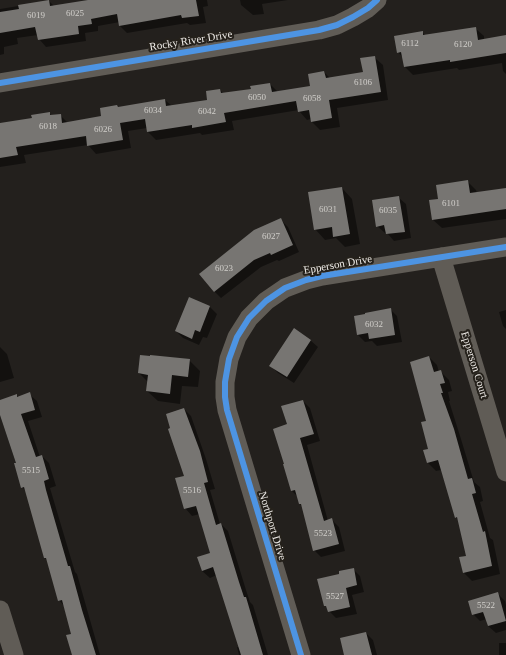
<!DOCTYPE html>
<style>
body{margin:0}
canvas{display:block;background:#23201d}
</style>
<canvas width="506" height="655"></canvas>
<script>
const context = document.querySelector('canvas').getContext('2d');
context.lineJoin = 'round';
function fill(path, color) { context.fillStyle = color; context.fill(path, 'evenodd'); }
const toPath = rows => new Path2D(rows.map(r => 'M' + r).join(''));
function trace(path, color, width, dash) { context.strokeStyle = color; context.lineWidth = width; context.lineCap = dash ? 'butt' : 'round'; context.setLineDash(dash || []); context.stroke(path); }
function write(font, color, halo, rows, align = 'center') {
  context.font = font + ' Georgia,serif'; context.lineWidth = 4; context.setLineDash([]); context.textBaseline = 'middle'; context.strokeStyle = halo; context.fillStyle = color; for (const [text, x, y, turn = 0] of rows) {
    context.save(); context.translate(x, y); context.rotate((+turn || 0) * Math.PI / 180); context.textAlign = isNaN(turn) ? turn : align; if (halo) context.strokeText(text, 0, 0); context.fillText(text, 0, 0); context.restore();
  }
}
const shadow = toPath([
 [94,0,207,0,208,6,203,7,206,23,190,25,187,23,127,33,120,26,120,22,98,26,98,31,85,33,86,41,46,47,39,39,38,35,17,38,18,44,4,47,4,54,0,55,0,9,49,1,54,6],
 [240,0,288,0,262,4,264,14,253,15,241,5],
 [475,28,484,36,484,40,506,36,506,74,503,71,502,63,459,70,457,68,413,75,405,67,403,58,398,52,422,32,426,36],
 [374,57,383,65,388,100,337,108,340,127,320,130,312,122,311,119,307,120,299,111,299,110,232,121,234,130,202,135,200,133,156,140,148,132,147,128,128,131,131,148,96,154,88,145,24,155,26,163,0,167,0,124,33,119,50,114,52,116,60,115,68,123,103,117,117,106,119,108,165,100,172,106,208,101,220,90,224,94,252,89,270,84,278,92,311,87,324,72,330,78,364,73],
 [468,182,476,190,477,193,506,189,506,219,442,228,433,220,439,200],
 [342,188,352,199,360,244,345,247,336,238,325,240,315,229],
 [398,197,406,204,411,238,394,241,387,233,385,233,377,226],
 [281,220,288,227,299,252,279,261,277,260,261,267,221,298,214,291],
 [190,298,210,307,217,314,207,338,203,337,199,345,183,338,176,331],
 [390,309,397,316,402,342,377,346,372,341,365,342,358,335],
 [506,310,506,329,503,326,499,312],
 [310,340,318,347,294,383,278,373,271,366],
 [0,347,7,354,14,378,0,382],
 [429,357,437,365,439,372,441,372,449,380,452,391,448,392,450,401,449,401,461,439,474,482,480,487,483,501,480,502,490,538,493,540,500,574,472,581,464,573,467,557,459,521,456,517,441,470,436,471,428,463,425,451,430,449,428,422],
 [189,360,200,371,198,387,182,386,180,404,158,401,147,391,148,382,139,373],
 [29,394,37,401,42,417,28,421,40,457,42,456,49,463,56,486,50,488,75,572,77,574,100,655,73,655,72,635,64,606,59,600,48,561,45,558,27,492,22,487,17,463,0,412,0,401,16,395,18,397],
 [303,401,310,408,320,441,307,445,328,521,332,520,339,527,345,551,321,557,314,550,303,507,300,504,298,497,292,491,289,425],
 [184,409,191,416,206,459,215,489,210,490,220,524,221,524,228,531,246,590,250,602,253,605,268,655,239,655,237,647,239,647,217,575,210,578,202,571,211,554,200,514,192,516,185,508],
 [353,569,360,576,364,592,352,595,357,614,336,618,329,611,328,608,325,605,340,575],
 [497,593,505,601,506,605,506,630,496,633,488,626,487,619,480,621,473,614],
 [366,633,373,640,377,655,345,655],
 [499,643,506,643,506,655,499,655]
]);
const building = toPath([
 [49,0,50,6,88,0,196,0,199,16,182,18,181,15,119,26,117,14,91,19,92,24,78,26,79,34,38,40,35,27,0,33,0,12,19,9,18,5],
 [476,27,478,40,506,35,506,53,450,62,450,60,404,67,401,52,397,53,394,36,423,31,423,35],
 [375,56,381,92,329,100,332,118,311,122,309,110,298,112,296,101,224,113,226,122,192,128,192,125,147,132,145,119,120,123,123,140,87,146,86,136,16,147,18,155,0,158,0,123,32,118,31,115,50,112,50,115,61,114,62,123,101,116,100,108,117,105,118,107,165,99,166,106,207,100,206,91,220,89,221,93,251,89,250,86,270,83,272,92,310,86,308,74,324,71,326,78,363,72,360,58],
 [468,180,470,193,506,188,506,209,432,220,429,200,438,199,436,185],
 [342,187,350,234,333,237,332,227,314,230,308,192],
 [399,196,405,232,386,234,384,225,376,227,372,200],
 [281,218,293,245,271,255,270,253,254,260,214,292,199,274,254,230],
 [189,297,210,306,200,332,195,330,192,339,175,331],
 [391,308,395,335,369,339,368,333,357,335,354,316,365,314,365,313],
 [294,328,311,340,287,377,269,366],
 [140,355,150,356,150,355,190,359,188,377,172,375,170,394,146,391,148,375,138,373],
 [429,356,434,372,441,370,445,383,440,384,443,393,441,393,454,429,468,479,472,478,476,493,472,494,483,532,485,531,492,566,463,573,459,557,466,556,457,517,455,518,438,460,427,463,423,450,428,449,421,422,426,421,410,362],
 [30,392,35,410,21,414,36,457,42,455,49,479,44,481,46,490,68,566,70,566,82,610,96,655,72,655,66,635,71,634,62,600,58,601,46,558,44,558,24,487,21,488,14,463,16,463,0,415,0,400,17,394,17,397],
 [303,400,314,434,300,438,324,521,332,518,339,544,313,551,301,504,299,504,295,490,291,491,283,464,284,464,273,429,287,424,281,406],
 [184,408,200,451,208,482,204,483,216,525,221,523,239,582,244,597,246,597,263,655,241,655,213,567,202,571,197,557,210,553,196,506,184,509,175,478,184,476,168,429,170,428,166,414],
 [354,568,357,585,346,588,350,607,328,612,326,606,324,606,317,579,339,574,339,571],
 [498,592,506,621,488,626,483,612,472,615,468,601],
 [366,632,372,655,344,655,340,638]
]);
const minor = toPath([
 [0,83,319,30,337,25,353,17,368,8,377,0],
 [441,257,506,472],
 [0,610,14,655],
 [301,655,227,410,225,397,225,382,229,359,237,337,249,318,266,301,285,288,306,280,322,276,506,247]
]);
const cycleway = toPath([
 [0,83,319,30,337,25,353,17,368,8,377,0],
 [301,655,227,410,225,397,225,382,229,359,237,337,249,318,266,301,285,288,306,280,322,276,506,247]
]);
const numberNames = [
 ["6025",75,14],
 ["6019",36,16],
 ["6112",410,44],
 ["6120",463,45],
 ["6106",363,83],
 ["6050",257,98],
 ["6058",312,99],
 ["6034",153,111],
 ["6042",207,112],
 ["6018",48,127],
 ["6026",103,130],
 ["6101",451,204],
 ["6031",328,210],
 ["6035",388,211],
 ["6027",271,237],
 ["6023",224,269],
 ["6032",374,325],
 ["5515",31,471],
 ["5516",192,491],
 ["5523",323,534],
 ["5527",335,597],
 ["5522",486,606]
];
const streetNames = [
 ["Rocky River Drive",191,41,-9],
 ["Epperson Drive",338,265,-10],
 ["Epperson Court",474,365,73],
 ["Northport Drive",272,526,73]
];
fill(shadow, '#0007');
fill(building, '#777572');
trace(minor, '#605c56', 19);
trace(cycleway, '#4d94e3', 6);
write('9px', '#d0ceca', null, numberNames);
write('11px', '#eeebe7', '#25211b', streetNames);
</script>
